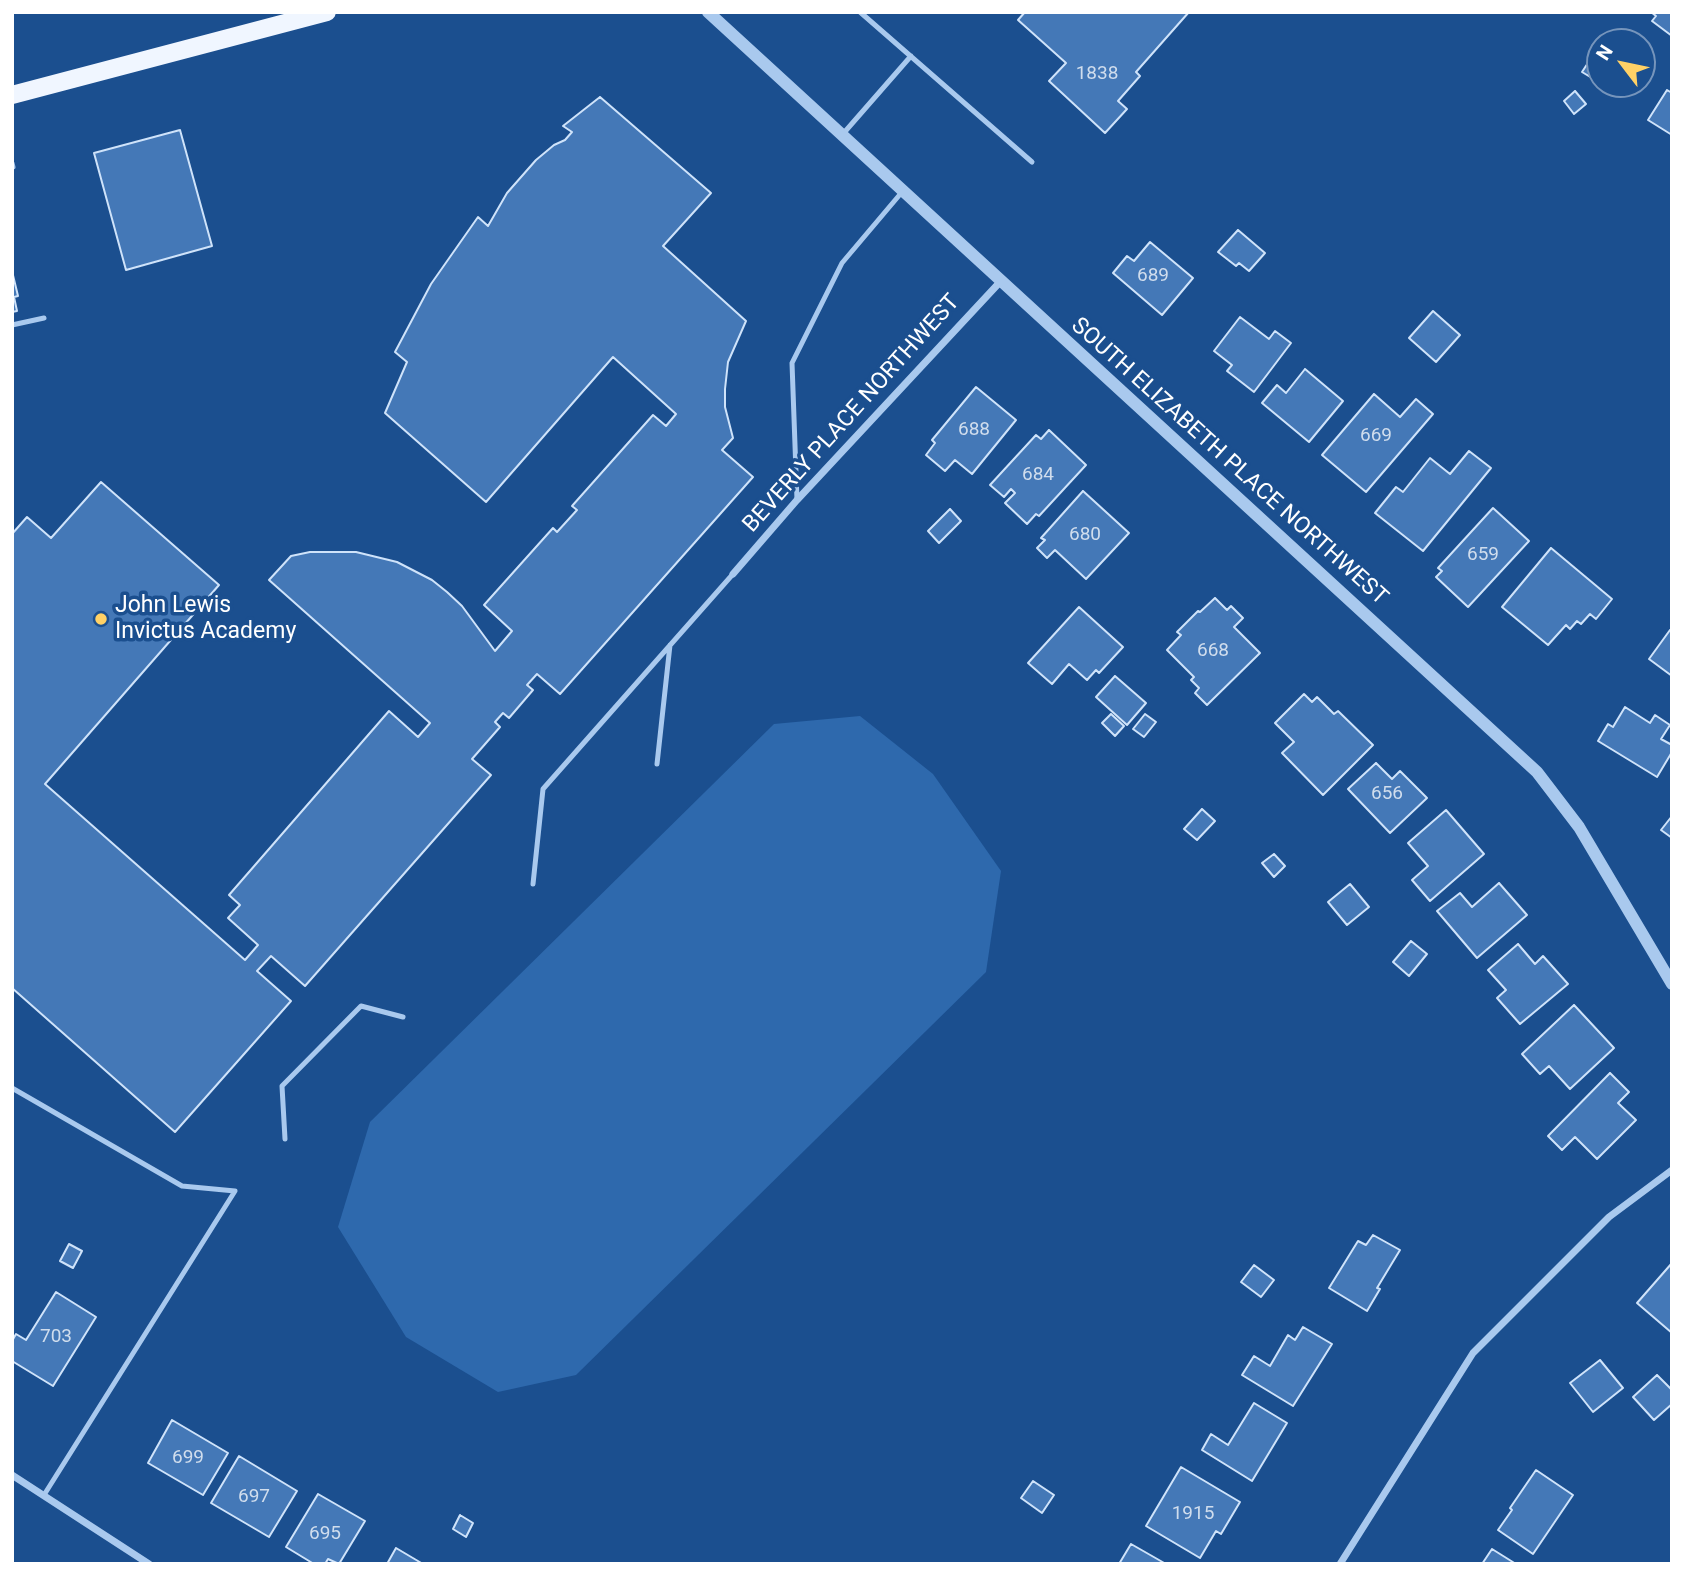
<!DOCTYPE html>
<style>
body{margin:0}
#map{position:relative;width:1684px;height:1576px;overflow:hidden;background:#1b4f8f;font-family:Roboto,sans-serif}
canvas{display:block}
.frame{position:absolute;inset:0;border:14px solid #fff;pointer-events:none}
.north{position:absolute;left:1586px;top:28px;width:70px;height:70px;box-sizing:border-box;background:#1b4f8f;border:2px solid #7695bc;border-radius:50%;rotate:302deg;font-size:19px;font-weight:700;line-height:28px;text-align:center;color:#fff}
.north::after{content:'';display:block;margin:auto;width:24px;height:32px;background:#ffd166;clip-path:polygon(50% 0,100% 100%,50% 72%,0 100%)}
</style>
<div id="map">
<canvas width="1684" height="1576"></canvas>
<div class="frame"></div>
<div class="north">N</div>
</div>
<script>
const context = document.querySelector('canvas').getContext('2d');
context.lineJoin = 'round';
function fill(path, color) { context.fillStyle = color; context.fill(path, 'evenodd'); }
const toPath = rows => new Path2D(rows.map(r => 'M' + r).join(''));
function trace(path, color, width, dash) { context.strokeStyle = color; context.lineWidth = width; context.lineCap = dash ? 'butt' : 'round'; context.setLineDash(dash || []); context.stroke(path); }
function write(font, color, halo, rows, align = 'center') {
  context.font = font + ' Roboto,sans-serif'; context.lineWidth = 7; context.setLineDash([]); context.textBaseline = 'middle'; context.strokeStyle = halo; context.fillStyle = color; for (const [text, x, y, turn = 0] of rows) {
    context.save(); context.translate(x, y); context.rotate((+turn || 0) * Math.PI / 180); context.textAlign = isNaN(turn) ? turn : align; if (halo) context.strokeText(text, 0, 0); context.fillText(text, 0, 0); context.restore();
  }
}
const green = toPath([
 [860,716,933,774,1001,871,986,972,576,1375,498,1392,406,1337,338,1227,370,1122,774,724]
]);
const building = toPath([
 [1025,12,1189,12,1136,72,1140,76,1118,101,1127,109,1105,133,1049,81,1066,63,1018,20,1025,12],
 [1651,12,1672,12,1672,36,1652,21,1656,16,1651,12],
 [1599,46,1600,77,1597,81,1582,72,1599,46],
 [1667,90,1672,93,1672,135,1648,120,1667,90],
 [1575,91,1586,104,1574,114,1564,101,1575,91],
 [600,97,711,193,663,246,746,321,728,362,725,389,725,407,733,438,722,450,753,477,560,694,537,674,527,685,533,690,509,718,503,713,495,722,500,727,472,759,491,775,305,986,271,956,257,971,291,1001,175,1132,12,988,12,534,27,517,51,538,101,482,219,585,45,784,245,960,258,945,228,918,240,905,229,895,389,711,418,737,430,723,269,580,291,556,310,552,356,552,397,562,432,580,447,592,462,606,495,651,512,631,484,605,553,528,557,532,577,510,572,506,653,415,666,426,676,414,613,357,486,502,385,413,407,362,395,352,431,284,478,217,488,226,507,193,536,160,554,145,565,140,572,132,563,126,600,97],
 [180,130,212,246,126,270,94,153,180,130],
 [1238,230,1265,253,1249,271,1239,263,1236,266,1218,252,1238,230],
 [1150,242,1193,278,1162,315,1113,273,1127,256,1134,261,1150,242],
 [12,271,18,296,14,297,17,311,12,312,12,271],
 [1433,311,1460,335,1436,362,1409,338,1433,311],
 [1240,317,1269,339,1275,331,1291,343,1254,392,1227,371,1232,365,1214,351,1240,317],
 [1305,369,1343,401,1309,442,1262,403,1277,385,1286,393,1305,369],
 [976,387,1016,420,972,474,955,460,945,471,926,455,935,443,932,440,976,387],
 [1374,394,1400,417,1416,399,1433,414,1366,492,1322,455,1374,394],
 [1049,430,1086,465,1039,516,1036,514,1027,524,1005,503,1015,493,1011,489,1004,497,990,485,1036,435,1041,439,1049,430],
 [1469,451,1491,468,1423,551,1375,513,1396,487,1403,492,1430,458,1450,474,1469,451],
 [1083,491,1129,533,1086,579,1055,550,1047,558,1037,548,1045,540,1041,538,1083,491],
 [1493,508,1529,541,1468,607,1436,577,1442,571,1438,568,1493,508],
 [950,509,961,521,939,543,928,531,950,509],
 [1551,548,1612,599,1596,619,1590,614,1581,624,1577,621,1570,629,1566,625,1548,645,1502,607,1551,548],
 [1215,598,1227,610,1231,606,1243,618,1234,627,1260,653,1207,705,1195,693,1199,688,1191,680,1194,677,1167,650,1181,635,1177,632,1198,611,1200,612,1215,598],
 [1079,607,1123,647,1099,673,1096,670,1087,680,1069,664,1052,684,1028,663,1079,607],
 [1670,630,1672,631,1672,676,1649,659,1670,630],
 [1115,676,1146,703,1127,725,1096,697,1115,676],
 [1304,694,1312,702,1317,697,1334,714,1338,711,1373,745,1323,795,1282,753,1294,742,1275,723,1304,694],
 [1625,707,1650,723,1655,715,1670,725,1661,739,1672,745,1672,752,1657,777,1598,741,1608,724,1613,727,1625,707],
 [1111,714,1124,726,1115,736,1102,723,1111,714],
 [1145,714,1156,722,1144,737,1133,729,1145,714],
 [1376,763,1392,779,1400,771,1427,798,1390,833,1348,789,1376,763],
 [1202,809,1215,821,1197,840,1184,829,1202,809],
 [1446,810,1484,854,1430,901,1412,880,1428,866,1408,843,1446,810],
 [1672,816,1672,838,1661,830,1672,816],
 [1274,854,1285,866,1274,877,1262,863,1274,854],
 [1499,883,1527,915,1477,958,1437,911,1460,893,1472,907,1499,883],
 [1350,884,1369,907,1347,925,1328,902,1350,884],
 [1411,941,1427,954,1409,976,1393,962,1411,941],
 [1518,944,1535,964,1543,956,1568,984,1520,1024,1497,998,1506,990,1488,970,1518,944],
 [1574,1005,1614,1048,1570,1089,1549,1066,1540,1074,1522,1054,1574,1005],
 [1610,1073,1629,1092,1618,1103,1636,1120,1597,1159,1575,1137,1562,1150,1548,1136,1610,1073],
 [1373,1235,1400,1250,1377,1288,1380,1289,1367,1311,1329,1288,1358,1241,1366,1245,1373,1235],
 [69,1244,82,1251,73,1268,60,1261,69,1244],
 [1672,1263,1672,1333,1637,1303,1672,1263],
 [1254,1265,1274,1280,1261,1297,1241,1282,1254,1265],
 [56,1292,96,1317,53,1386,12,1361,12,1341,16,1334,26,1340,56,1292],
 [1303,1327,1332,1344,1293,1406,1242,1375,1254,1356,1270,1366,1288,1335,1295,1340,1303,1327],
 [1600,1360,1623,1388,1593,1412,1570,1383,1600,1360],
 [1657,1375,1672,1390,1672,1404,1654,1420,1633,1397,1657,1375],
 [1254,1403,1287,1423,1252,1481,1202,1450,1211,1434,1228,1445,1254,1403],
 [172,1420,228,1453,203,1495,148,1463,172,1420],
 [239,1456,297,1491,269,1537,211,1503,239,1456],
 [1181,1467,1240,1502,1221,1534,1216,1531,1200,1558,1146,1526,1181,1467],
 [1536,1470,1573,1495,1533,1554,1498,1530,1512,1510,1510,1508,1536,1470],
 [1033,1481,1054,1495,1042,1513,1021,1498,1033,1481],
 [318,1494,365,1521,339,1564,328,1559,325,1564,314,1564,286,1547,318,1494],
 [460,1515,473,1523,466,1537,453,1529,460,1515],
 [1131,1544,1166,1564,1119,1564,1131,1544],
 [396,1548,423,1564,387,1564,396,1548],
 [1492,1549,1516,1564,1482,1564,1492,1549]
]);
const service = toPath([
 [860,12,1032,162],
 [842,135,911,56],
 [12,163,13,167],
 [12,325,44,318],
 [797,500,792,363,842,263,902,192],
 [657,764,670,645],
 [533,884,543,789,733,574],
 [12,1088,182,1186,235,1191,44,1495],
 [285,1139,282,1086,361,1006,403,1017]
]);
const minor = toPath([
 [733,574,797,500,1000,282],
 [12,1475,149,1564],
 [1340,1564,1473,1353,1609,1217,1672,1170]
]);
const tertiary = toPath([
 [708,12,1537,772,1579,827,1672,984]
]);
const primary = toPath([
 [12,95,327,12]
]);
const markers = [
 [101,619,7,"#ffd166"]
];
const numberNames = [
 ["1838",1097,74],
 ["689",1153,276],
 ["688",974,430],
 ["669",1376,436],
 ["684",1038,475],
 ["680",1085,535],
 ["659",1483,555],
 ["668",1213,651],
 ["656",1387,794],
 ["703",56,1337],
 ["699",188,1458],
 ["697",254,1497],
 ["1915",1193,1514],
 ["695",325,1534]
];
const streetNames = [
 ["BEVERLY PLACE NORTHWEST",852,414,-48],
 ["SOUTH ELIZABETH PLACE NORTHWEST",1229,462,42]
];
const poiNames = [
 ["John Lewis",115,606],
 ["Invictus Academy",115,632]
];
fill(green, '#2e69ad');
fill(building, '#4478b7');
trace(building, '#cfe3fa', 2);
trace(service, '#a9c9ee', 5);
trace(minor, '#a9c9ee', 7);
trace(tertiary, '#a9c9ee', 12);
trace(primary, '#f0f6ff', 18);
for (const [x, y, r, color] of markers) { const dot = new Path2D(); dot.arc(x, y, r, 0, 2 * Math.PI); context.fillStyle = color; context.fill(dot); trace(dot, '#1b4f8f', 2.5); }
write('19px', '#d0dded', null, numberNames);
write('23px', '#fff', '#1b4f8f', streetNames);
write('23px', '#fff', '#1b4f8f', poiNames, 'left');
</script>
